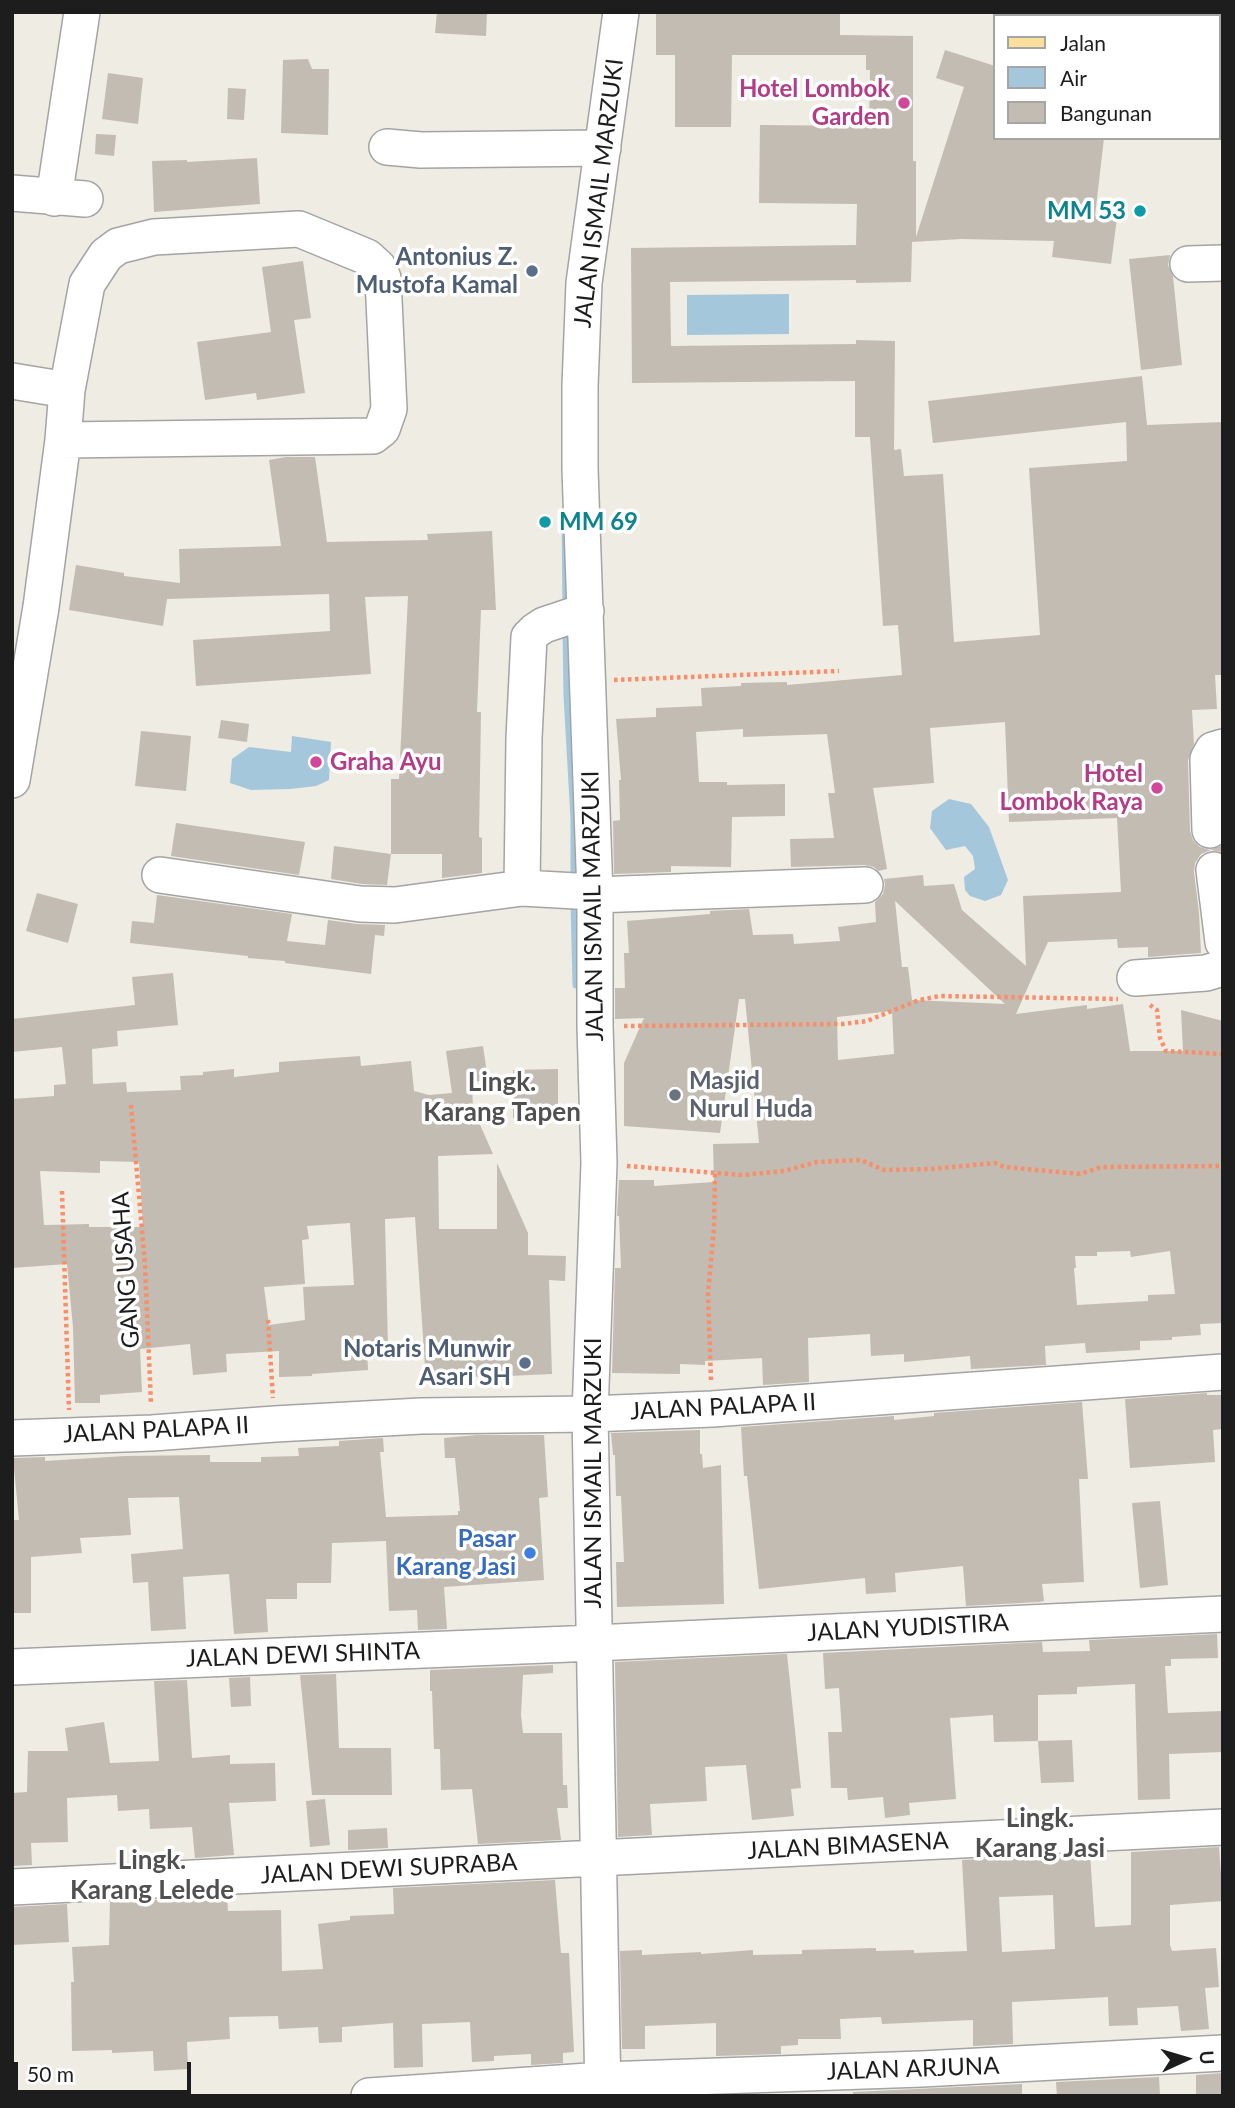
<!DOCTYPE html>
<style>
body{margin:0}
#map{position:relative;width:1235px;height:2108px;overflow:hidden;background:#eeece3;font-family:Lato,sans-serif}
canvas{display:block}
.frame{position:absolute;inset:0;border:14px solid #1d1d1d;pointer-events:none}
.legend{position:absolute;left:993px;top:14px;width:228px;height:126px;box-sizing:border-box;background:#fff;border:2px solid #a5a5a5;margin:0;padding:9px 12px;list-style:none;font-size:21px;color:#1d1d1d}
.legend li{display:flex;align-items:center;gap:14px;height:35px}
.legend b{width:35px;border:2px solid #a5a5a5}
.north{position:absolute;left:1151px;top:2024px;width:70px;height:70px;-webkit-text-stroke:5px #fff;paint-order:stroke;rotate:86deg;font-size:19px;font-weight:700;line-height:28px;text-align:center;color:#1d1d1d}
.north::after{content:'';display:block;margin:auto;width:24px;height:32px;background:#1d1d1d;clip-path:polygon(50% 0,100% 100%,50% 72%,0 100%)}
.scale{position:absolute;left:14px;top:2062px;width:177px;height:32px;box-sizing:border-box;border:4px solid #1d1d1d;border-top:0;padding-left:9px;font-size:21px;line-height:24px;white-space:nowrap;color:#1d1d1d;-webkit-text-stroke:5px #fff;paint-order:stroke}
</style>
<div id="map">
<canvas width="1235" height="2108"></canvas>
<div class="frame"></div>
<ul class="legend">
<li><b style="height:9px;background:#fbe09c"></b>Jalan</li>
<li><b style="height:19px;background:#a4c7dc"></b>Air</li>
<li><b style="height:19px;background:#c3bcb3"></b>Bangunan</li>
</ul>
<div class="north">U</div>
<div class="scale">50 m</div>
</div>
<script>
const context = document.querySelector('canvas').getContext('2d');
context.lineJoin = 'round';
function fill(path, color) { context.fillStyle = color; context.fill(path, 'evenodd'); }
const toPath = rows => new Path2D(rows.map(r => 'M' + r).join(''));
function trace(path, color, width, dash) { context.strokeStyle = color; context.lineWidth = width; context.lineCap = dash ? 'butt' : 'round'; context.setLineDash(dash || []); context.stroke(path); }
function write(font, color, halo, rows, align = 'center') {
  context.font = font + ' Lato,sans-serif'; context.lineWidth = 7; context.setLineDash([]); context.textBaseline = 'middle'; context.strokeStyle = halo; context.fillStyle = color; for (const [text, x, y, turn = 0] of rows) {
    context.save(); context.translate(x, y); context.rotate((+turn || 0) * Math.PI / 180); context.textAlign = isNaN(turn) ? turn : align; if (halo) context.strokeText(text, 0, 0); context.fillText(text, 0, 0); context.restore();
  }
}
const water = toPath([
 [789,294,789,334,687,335,687,295],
 [292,736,331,742,329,780,316,786,290,789,251,790,230,783,232,759,249,747,291,752],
 [949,799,971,804,989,827,1008,880,1001,895,985,901,970,896,965,890,964,877,975,869,973,856,965,846,946,850,930,828,932,811]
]);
const stream = toPath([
 [565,517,566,607],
 [566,629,567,695,574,819,574,883],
 [574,902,576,985]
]);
const building = toPath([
 [437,12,487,12,486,36,435,33],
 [656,12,840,12,840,35,913,36,913,161,916,161,916,237,964,87,936,78,945,50,995,66,995,138,1104,138,1095,216,1117,218,1111,264,1052,257,1054,241,961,239,912,242,911,282,856,283,856,280,670,282,671,346,856,344,856,340,895,341,894,450,901,449,904,476,943,474,954,642,1040,635,1029,468,1127,461,1126,422,933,443,928,401,1142,376,1147,425,1223,422,1223,675,1215,675,1217,709,1192,710,1194,744,1188,760,1190,831,1193,840,1200,847,1210,850,1223,845,1223,852,1211,850,1201,854,1195,863,1194,872,1199,913,1201,953,1148,957,1148,947,1118,948,1117,939,1048,942,1016,1014,1087,1005,1087,1009,1123,1004,1130,1051,1183,1051,1181,1010,1223,1021,1223,1323,1200,1324,1201,1335,1172,1337,1172,1340,1140,1341,1140,1350,1086,1353,1085,1343,1045,1346,1046,1365,971,1369,970,1356,904,1362,904,1354,871,1356,870,1334,808,1338,809,1382,763,1385,762,1358,705,1361,705,1365,680,1364,680,1374,612,1373,615,1268,621,1268,619,1216,617,1216,619,1180,654,1180,654,1186,714,1182,713,1144,759,1143,745,999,739,999,720,1133,624,1126,624,1063,644,1018,615,1019,615,988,625,988,624,953,629,953,627,921,710,914,710,911,749,909,753,935,793,934,794,944,840,941,838,927,876,922,875,902,883,894,885,885,884,879,923,875,924,886,954,884,962,910,1026,966,1023,896,1121,892,1117,818,1009,822,1005,722,930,728,934,783,873,788,887,869,878,871,874,867,864,865,791,867,790,839,834,838,828,793,835,793,827,734,743,737,743,729,696,732,699,782,727,782,727,785,785,784,785,816,732,817,731,867,671,866,671,872,614,874,613,821,620,820,619,780,621,780,616,719,656,717,656,708,702,706,701,688,741,686,741,683,787,682,787,685,902,675,898,625,883,626,870,437,855,437,855,381,632,383,631,248,856,245,857,204,759,203,760,125,869,126,870,70,866,70,866,55,732,55,731,127,675,127,675,55,656,55],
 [895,901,973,974,1005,1004,912,1000,908,967,902,967],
 [892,1011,894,1054,838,1060,837,1017],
 [1130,1251,1131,1257,1170,1251,1175,1294,1148,1295,1148,1301,1077,1305,1074,1268,1076,1268,1075,1256,1097,1256,1097,1252],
 [308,59,312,69,329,69,328,135,281,133,283,60],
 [108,73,143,78,138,124,102,119],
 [228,88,246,89,244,120,227,119],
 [96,134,116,135,114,156,95,154],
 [257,158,260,204,154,212,152,161,187,160,187,162],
 [1170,255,1168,265,1173,276,1182,365,1141,370,1129,259],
 [303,261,311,318,294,320,305,393,257,400,256,393,205,400,197,342,271,332,262,267],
 [286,457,315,457,327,542,428,540,427,534,492,531,496,610,481,610,477,712,481,712,479,837,482,838,482,873,442,878,442,854,391,854,391,779,399,779,408,596,365,597,371,674,196,686,193,640,330,631,329,594,167,599,163,626,69,610,76,565,124,573,124,576,180,583,179,549,281,546,269,460],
 [221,720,249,724,247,742,218,738],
 [141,731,191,736,186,791,135,786],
 [176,823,305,842,299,875,171,856],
 [334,846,391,854,387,885,362,884,331,879],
 [37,893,78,904,68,943,26,931],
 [157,895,292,914,287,941,325,945,328,920,357,924,385,925,384,936,375,935,371,974,285,963,285,961,248,958,248,956,130,943,132,921,154,923],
 [173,973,178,1025,117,1031,118,1046,92,1049,93,1084,126,1082,127,1092,181,1090,180,1076,203,1075,203,1072,234,1069,234,1077,279,1072,279,1062,360,1056,361,1066,411,1061,414,1091,429,1095,452,1093,446,1051,483,1046,488,1080,472,1082,473,1109,493,1154,438,1156,439,1229,497,1229,497,1163,528,1233,528,1255,566,1256,565,1281,549,1280,552,1374,486,1377,448,1375,448,1381,426,1382,415,1217,385,1219,388,1348,367,1349,368,1370,312,1374,312,1376,279,1377,279,1351,226,1354,227,1372,193,1375,190,1344,140,1349,142,1392,100,1395,100,1403,75,1403,73,1327,67,1264,12,1268,12,1099,54,1096,54,1085,66,1084,62,1047,12,1052,12,1019,135,1005,132,977],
 [100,1161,139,1162,143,1227,89,1227,89,1224,44,1225,40,1171,100,1173],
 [350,1223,354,1285,303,1287,305,1320,269,1325,264,1287,305,1284,302,1240,309,1239,307,1226],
 [558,1069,558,1117,513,1118,513,1070],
 [1207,1393,1207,1395,1223,1395,1223,1429,1213,1430,1215,1462,1130,1468,1125,1399],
 [1082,1402,1088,1479,1079,1479,1084,1582,1042,1584,1044,1601,1039,1602,966,1606,963,1566,895,1573,896,1592,866,1594,865,1578,759,1589,747,1476,744,1476,741,1427,894,1416,894,1420,934,1416,934,1413],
 [700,1430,700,1454,702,1454,703,1468,721,1465,724,1604,617,1607,616,1562,624,1562,621,1496,616,1496,615,1455,613,1455,611,1433],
 [477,1435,544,1435,548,1497,539,1498,544,1580,444,1587,447,1629,418,1630,417,1610,389,1611,386,1541,332,1543,331,1583,297,1583,297,1599,266,1599,268,1632,234,1634,229,1574,183,1577,186,1629,151,1631,148,1582,133,1583,131,1554,183,1549,179,1497,128,1498,131,1535,80,1538,82,1553,31,1557,31,1613,12,1613,12,1520,19,1520,13,1458,45,1457,45,1461,125,1456,210,1455,210,1462,261,1462,261,1457,299,1456,298,1448,339,1446,339,1441,383,1438,384,1452,380,1452,386,1517,458,1515,458,1511,460,1511,455,1458,445,1458,444,1438],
 [1160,1501,1168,1585,1140,1588,1132,1503],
 [1217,1634,1218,1658,1171,1659,1171,1666,1165,1666,1168,1713,1223,1711,1223,1752,1169,1754,1170,1799,1138,1800,1135,1684,1077,1687,1077,1694,1038,1695,1038,1741,994,1742,993,1715,950,1718,956,1799,909,1803,910,1815,885,1818,883,1797,848,1800,847,1788,831,1788,828,1732,842,1732,839,1688,825,1689,823,1653,1042,1642,1043,1652,1090,1651,1089,1640],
 [787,1654,801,1788,791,1789,794,1816,752,1820,746,1765,705,1767,707,1801,650,1804,652,1835,618,1837,615,1662],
 [553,1665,553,1673,523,1675,521,1715,523,1733,562,1733,563,1785,567,1785,568,1808,557,1808,561,1840,478,1844,472,1789,441,1790,440,1749,434,1749,432,1691,430,1691,430,1670],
 [336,1674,339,1748,391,1748,392,1795,312,1795,300,1675],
 [250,1677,251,1706,231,1707,229,1678],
 [187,1680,192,1758,230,1755,230,1764,275,1763,276,1801,229,1803,234,1855,195,1858,192,1827,150,1829,149,1809,118,1811,117,1795,67,1798,68,1842,31,1843,32,1865,12,1866,12,1793,27,1792,28,1751,68,1751,65,1728,104,1722,110,1763,159,1761,154,1681],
 [1072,1740,1074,1782,1041,1783,1038,1741],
 [325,1799,330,1845,310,1847,306,1801],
 [387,1828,388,1848,348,1850,348,1830],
 [1219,1847,1223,1901,1170,1905,1170,1945,1172,1951,1216,1948,1219,1987,1205,1988,1209,2029,1181,2031,1178,2006,1137,2008,1138,2025,1109,2026,1108,1997,1012,2002,1013,2044,973,2046,973,2020,882,2024,881,2017,840,2019,841,2039,798,2039,798,2045,781,2046,781,2054,716,2056,716,2023,645,2026,645,2049,622,2049,620,1951,642,1950,642,1955,701,1952,701,1954,753,1950,753,1955,802,1954,802,1950,876,1948,876,1951,914,1950,914,1953,967,1951,962,1860,1090,1854,1095,1927,1131,1925,1131,1852],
 [1053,1895,1055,1949,1002,1952,999,1897],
 [555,1880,561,1953,569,1953,574,2052,563,2053,563,2063,531,2065,531,2054,494,2056,494,2061,472,2062,470,2022,422,2024,423,2067,394,2068,393,2023,342,2027,342,2042,319,2043,318,2027,279,2029,278,2016,229,2017,230,2039,187,2042,188,2069,154,2071,153,2051,112,2053,112,2050,72,2051,71,1982,74,1982,72,1947,109,1945,110,1902,227,1897,228,1911,281,1910,282,1971,323,1969,318,1924,350,1920,350,1916,394,1914,393,1888],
 [67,1904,69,1942,12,1945,12,1907],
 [1223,2073,1223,2096,1196,2096,1196,2075],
 [1159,2077,1160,2096,1057,2096,1056,2082],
 [1022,2084,1022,2096,853,2096,853,2092]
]);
const path = toPath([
 [614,680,839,671],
 [1150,1005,1157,1010,1160,1038,1166,1051,1223,1054],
 [624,1026,843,1024,867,1021,919,1000,940,996,1118,999],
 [131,1105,145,1264,151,1404],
 [627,1166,743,1175,784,1171,817,1162,861,1160,884,1170,931,1169,995,1163,1004,1167,1080,1174,1101,1167,1223,1166],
 [62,1191,69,1410],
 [268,1320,273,1398],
 [711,1380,708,1293,714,1228,715,1174]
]);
const minor = toPath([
 [1050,12,1052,16],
 [387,147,421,150,603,148],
 [12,193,85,199],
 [54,198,82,12],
 [1188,264,1223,263],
 [12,381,67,390],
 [12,780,41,607,63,440,67,390,87,284,106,255,118,246,154,237,299,229,367,257,378,267,383,278,389,409,382,429,373,436,63,440],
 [1210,830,1208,759,1213,750,1223,747],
 [1214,870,1223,942],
 [160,875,360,904,395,905,522,888,524,738,529,637,535,631,544,625,586,611],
 [522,888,594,892],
 [595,895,865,885],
 [1135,978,1206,973,1219,969,1223,965],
 [12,1438,152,1433,275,1424,421,1416,590,1414,712,1409,1223,1372],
 [12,1667,594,1643,1223,1614],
 [12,1887,1223,1827],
 [369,2096,603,2080,922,2069,1223,2053],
 [603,2096,590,1414,599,1163,595,1026,595,895,580,469,580,386,584,283,621,12]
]);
const major = toPath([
 [1105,12,1107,16],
 [1162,12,1167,16],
 [1219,69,1223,62]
]);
const markers = [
 [904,103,7,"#d1479c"],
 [1140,211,7,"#0f9aa8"],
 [532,271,7,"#5c6f8a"],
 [545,522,7,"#0f9aa8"],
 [316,762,7,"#d1479c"],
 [1157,788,7,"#d1479c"],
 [675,1095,7,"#6b7280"],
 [525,1363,7,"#5c6f8a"],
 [530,1553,7,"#3f7fe0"]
];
const hotelNames = [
 ["Hotel Lombok",890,89],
 ["Garden",890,117],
 ["Graha Ayu",330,762,"left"],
 ["Hotel",1143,774],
 ["Lombok Raya",1143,802]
];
const streetNames = [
 ["JALAN ISMAIL MARZUKI",599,193,-83],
 ["JALAN ISMAIL MARZUKI",593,906,-91],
 ["GANG USAHA",126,1270,-94],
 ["JALAN PALAPA II",723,1407,-3],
 ["JALAN PALAPA II",156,1430,-3],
 ["JALAN ISMAIL MARZUKI",593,1473,-90],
 ["JALAN YUDISTIRA",908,1628,-3],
 ["JALAN DEWI SHINTA",303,1655,-2],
 ["JALAN BIMASENA",848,1846,-3],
 ["JALAN DEWI SUPRABA",389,1869,-3],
 ["JALAN ARJUNA",913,2069,-2]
];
const cultureNames = [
 ["MM 53",1126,211],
 ["MM 69",559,522,"left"]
];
const serviceNames = [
 ["Antonius Z.",518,257],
 ["Mustofa Kamal",518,285],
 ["Notaris Munwir",511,1349],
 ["Asari SH",511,1377]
];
const worshipNames = [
 ["Masjid",689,1081],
 ["Nurul Huda",689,1109]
];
const shopNames = [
 ["Pasar",516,1539],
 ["Karang Jasi",516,1567]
];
const neighbourhoodNames = [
 ["Lingk.",502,1083],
 ["Karang Tapen",502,1113],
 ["Lingk.",1040,1819],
 ["Karang Jasi",1040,1849],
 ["Lingk.",152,1861],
 ["Karang Lelede",152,1891]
];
fill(water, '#a4c7dc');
trace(stream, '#a4c7dc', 7);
fill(building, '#c3bcb3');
trace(minor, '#a4a4a4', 38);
trace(major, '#957b01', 41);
trace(path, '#f88e6a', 4.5, [3.5, 3.5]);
trace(minor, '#fff', 35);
trace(major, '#fbe09c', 38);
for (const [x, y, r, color] of markers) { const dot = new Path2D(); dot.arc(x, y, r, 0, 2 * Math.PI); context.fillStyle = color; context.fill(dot); trace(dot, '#fff', 2.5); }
write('bold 24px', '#b23c85', '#fff', hotelNames, 'right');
write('24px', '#1d1d1d', '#fff', streetNames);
write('bold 24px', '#0d838f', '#fff', cultureNames, 'right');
write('bold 24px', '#4e5e75', '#fff', serviceNames, 'right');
write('bold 24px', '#5b616d', '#fff', worshipNames, 'left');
write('bold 24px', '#366cbe', '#fff', shopNames, 'right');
write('bold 26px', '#505050', '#fff', neighbourhoodNames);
</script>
